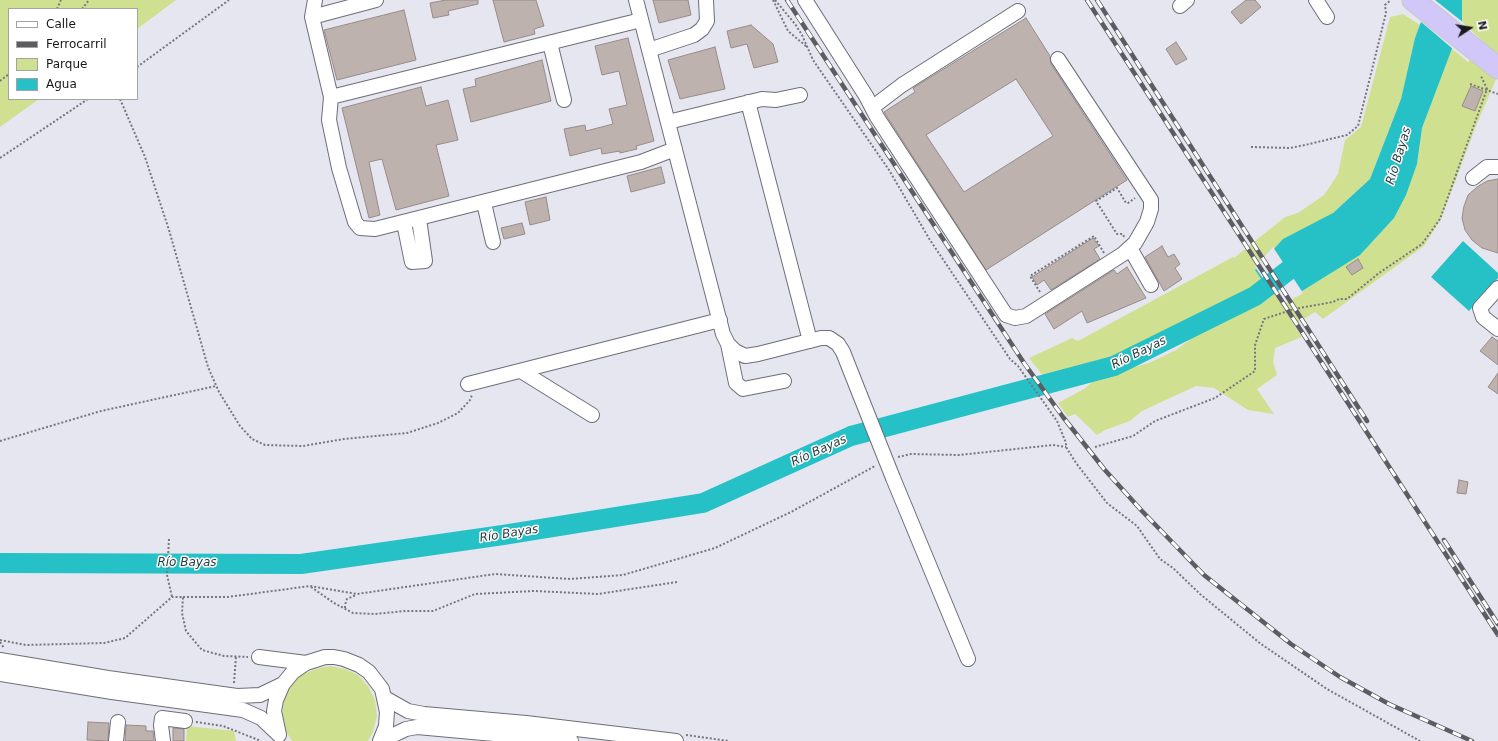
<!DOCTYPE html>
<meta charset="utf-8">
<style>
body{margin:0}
#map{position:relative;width:1498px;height:741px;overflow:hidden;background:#e6e6f1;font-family:"DejaVu Sans",sans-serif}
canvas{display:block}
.legend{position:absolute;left:8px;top:8px;width:130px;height:92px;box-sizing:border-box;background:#fff;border:1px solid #a3a3a5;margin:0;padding:5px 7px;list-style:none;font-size:12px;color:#19191d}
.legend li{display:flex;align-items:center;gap:8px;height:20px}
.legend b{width:20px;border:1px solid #a3a3a5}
.north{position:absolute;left:1450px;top:8px;width:40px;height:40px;-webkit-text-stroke:3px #fff;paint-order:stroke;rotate:78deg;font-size:11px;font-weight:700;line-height:16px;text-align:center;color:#19191d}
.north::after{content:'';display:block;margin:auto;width:14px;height:18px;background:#19191d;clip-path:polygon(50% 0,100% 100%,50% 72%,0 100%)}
</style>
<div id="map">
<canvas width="1498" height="741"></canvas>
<ul class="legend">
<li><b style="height:5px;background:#fff"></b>Calle</li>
<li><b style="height:5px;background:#5c5c63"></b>Ferrocarril</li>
<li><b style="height:11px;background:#cfe190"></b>Parque</li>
<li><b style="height:11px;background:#26c1c7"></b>Agua</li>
</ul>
<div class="north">N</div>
</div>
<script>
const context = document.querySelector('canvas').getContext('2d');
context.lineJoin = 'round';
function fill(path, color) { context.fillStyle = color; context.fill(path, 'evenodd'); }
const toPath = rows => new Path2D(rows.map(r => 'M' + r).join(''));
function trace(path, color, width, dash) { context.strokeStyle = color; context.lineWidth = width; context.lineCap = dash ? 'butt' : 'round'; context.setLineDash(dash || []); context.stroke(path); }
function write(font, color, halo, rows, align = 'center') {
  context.font = font + ' "DejaVu Sans",sans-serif'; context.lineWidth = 3; context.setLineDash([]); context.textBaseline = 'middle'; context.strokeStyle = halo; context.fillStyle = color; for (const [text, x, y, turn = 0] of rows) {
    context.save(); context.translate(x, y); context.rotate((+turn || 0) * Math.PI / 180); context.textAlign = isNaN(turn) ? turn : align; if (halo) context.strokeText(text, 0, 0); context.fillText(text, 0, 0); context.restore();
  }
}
const green = toPath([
 [0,0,176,0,137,29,137,9,9,9,9,99,39,99,0,127],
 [1462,0,1498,0,1498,55,1462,22],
 [1403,14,1420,25,1415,39,1401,99,1370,179,1333,213,1256,270,1262,280,1286,301,1324,277,1417,164,1422,128,1451,48,1468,62,1472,58,1497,77,1476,126,1441,219,1424,246,1323,319,1315,312,1294,325,1302,337,1275,348,1273,362,1277,375,1257,389,1274,414,1248,410,1214,388,1196,386,1142,411,1130,421,1105,430,1097,435,1075,414,1068,417,1058,403,1084,389,1098,377,1149,363,1176,350,1192,338,1185,331,1162,338,1104,364,1044,377,1029,358,1072,338,1078,341,1233,257,1234,258,1285,217,1298,213,1324,195,1338,174,1345,140,1361,127,1390,17],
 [330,666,345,669,358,675,368,686,375,700,377,716,373,732,368,741,292,741,285,730,282,715,284,700,291,686,301,675,315,669],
 [187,726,234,731,236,741,186,741]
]);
const water = toPath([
 [1429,0,1462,0,1462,22,1422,128,1417,164,1406,195,1394,218,1360,255,1286,301,1262,280,1255,270,1283,239,1333,213,1370,179,1401,99,1415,38],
 [1463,241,1498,273,1498,278,1469,311,1431,277]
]);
const pier = toPath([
 [1427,0,1435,0,1464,23,1453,49,1420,21],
 [1273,247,1303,293,1286,303,1273,293,1255,267]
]);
const river = toPath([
 [0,563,301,564,503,535,703,503,851,436,1114,366,1255,296,1290,269]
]);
const building = toPath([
 [446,0,478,0,478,4,448,11,449,15,433,18,430,3,446,0],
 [493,0,536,0,544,26,534,29,535,34,504,42,493,0],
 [653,0,688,0,691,15,659,23,653,0],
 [1246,0,1255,0,1261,7,1241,24,1231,12,1246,0],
 [404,10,416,60,337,80,324,30,404,10],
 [1026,18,1050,56,1051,64,1127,180,986,270,884,112,915,92,913,88,1026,18],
 [1016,79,1053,136,964,192,926,135,1016,79],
 [751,25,773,44,778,62,754,68,747,44,731,48,727,31,751,25],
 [628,38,654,141,636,146,637,149,620,153,620,151,602,154,601,148,570,156,564,129,585,125,586,131,613,124,609,109,627,105,619,71,602,75,595,46,628,38],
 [1176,42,1187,59,1176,65,1166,49,1176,42],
 [715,47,725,89,680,99,668,60,715,47],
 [542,60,551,101,471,122,463,89,476,86,475,79,542,60],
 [1471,86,1483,91,1475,111,1462,106,1471,86],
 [421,87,426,106,448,100,458,140,436,145,449,196,396,210,382,159,369,162,380,215,369,218,342,108,421,87],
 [661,167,665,183,631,192,627,176,661,167],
 [1498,179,1498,253,1482,248,1472,240,1465,230,1462,218,1464,206,1468,195,1477,187,1487,181,1498,179],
 [546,197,550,220,530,225,525,202,546,197],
 [522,223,525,234,504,239,501,228,522,223],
 [1093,238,1099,246,1094,249,1100,259,1051,290,1044,280,1037,285,1032,277,1093,238],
 [1162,246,1168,257,1174,254,1180,264,1175,268,1182,279,1164,291,1145,257,1162,246],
 [1358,259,1363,268,1352,275,1346,267,1358,259],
 [1127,267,1146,298,1087,323,1082,311,1054,329,1045,314,1114,270,1117,274,1127,267],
 [1492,337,1498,341,1498,365,1480,351,1492,337],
 [1498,373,1498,394,1488,387,1498,373],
 [1459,480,1468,482,1466,494,1457,493,1459,480],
 [88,722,109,723,108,741,87,740,88,722],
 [126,725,146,726,146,731,153,731,154,741,125,741,126,725],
 [173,728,184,729,184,741,173,741,173,728]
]);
const path = toPath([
 [773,0,788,31,807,47],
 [775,0,795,24,802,35,813,60,889,170,930,240,1010,359,1018,366,1057,421,1066,443,1066,447,1076,463,1107,503,1137,526,1160,559,1173,568,1200,594,1261,644,1327,689,1420,741],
 [57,9,61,0],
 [82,9,89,0],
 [137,67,229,0],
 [0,81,9,74],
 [1470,84,1498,94],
 [120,99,145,157,169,230,208,367,219,392,240,426,252,439,265,445,303,446,344,439,407,433,438,423,458,413,470,400,472,395],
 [1251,147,1290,148,1305,145,1347,135,1358,126,1386,13,1385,5,1391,0],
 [0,158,88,99],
 [1124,237,1123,234,1117,234,1096,201,1117,188,1126,203,1128,203,1135,198],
 [1040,292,1030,276,1094,236,1104,253],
 [0,441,101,411,216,386],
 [1095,447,1133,436,1155,421,1215,398,1255,371,1255,345,1264,319,1294,309,1333,302,1339,299,1347,299,1379,273,1422,244,1440,219,1487,89,1481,76],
 [898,457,911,454,959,455,1053,445,1066,447],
 [169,539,167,575,172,597],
 [311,587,334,603,353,613,375,614,405,611,433,611,475,594,534,591,598,594,677,582],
 [183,597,228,597,310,586,357,594,495,574,570,579,623,575,715,548,791,512,875,466],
 [345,608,345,605,347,599,356,595],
 [0,640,26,645,104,643,125,638,172,597,183,597,182,613,186,631,202,650,224,656,248,657],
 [0,642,4,648],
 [234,683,236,656],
 [196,722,223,726,261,741],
 [686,735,729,741]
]);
const minor = toPath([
 [636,0,723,334,728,344,735,351,745,356,758,354,821,338,829,338,838,344,843,352,860,395],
 [805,0,866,96,877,117,1006,315,1015,318,1026,316,1037,309,1123,254,1135,243,1147,222,1151,209,1151,200,1058,59],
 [1316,0,1327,17],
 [1180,6,1187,0],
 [312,17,315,0],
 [641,20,331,97,329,120,339,168,355,222,360,228,375,229,641,162,675,149],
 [550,43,564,100],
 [649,50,694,35,702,29,707,21,706,0],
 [331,97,312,17,376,0],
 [748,102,810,341],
 [873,107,902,85,1018,11],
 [668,122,762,99,776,100,800,95],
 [1473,178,1487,167,1498,167],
 [484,203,493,242],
 [404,223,412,262,425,261,419,219],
 [1130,248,1151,285],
 [1498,288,1480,308,1483,317,1498,329],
 [728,344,736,383,743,389,784,381],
 [521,371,592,415],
 [468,384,720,320],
 [893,478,968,659],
 [259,657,306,663],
 [0,660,108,678,237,696,260,695,283,684],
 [0,674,112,692,243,710,261,718,278,734],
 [385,698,408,711,424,714,526,723,676,741],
 [279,735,274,711,276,700,283,684,293,672,306,663,325,657,334,657,344,659,359,665,369,672,382,689,387,712,386,726,380,741],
 [116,741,118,722],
 [163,741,161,725,162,718,185,721],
 [381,741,406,729,417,727,571,741]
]);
const highway = toPath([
 [1413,0,1498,68]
]);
const rail = toPath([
 [787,0,1024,363,1063,417,1104,469,1142,511,1204,575,1291,644,1340,677,1389,704,1472,741],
 [1087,0,1498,635],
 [1097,0,1367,421],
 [1444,540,1498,624]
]);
const minorBridge = toPath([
 [860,395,893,478]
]);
const waterNames = [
 ["Río Bayas",1399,156,-73],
 ["Río Bayas",1139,353,-26],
 ["Río Bayas",819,451,-24],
 ["Río Bayas",509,534,-9],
 ["Río Bayas",187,563]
];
fill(green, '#cfe190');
fill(water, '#26c1c7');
fill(pier, '#e6e6f1');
trace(river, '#26c1c7', 20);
fill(building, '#beb2ae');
trace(building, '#978b88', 1);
trace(minor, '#6e6e78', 16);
trace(highway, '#c8c8c9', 23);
trace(path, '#76767e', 2, [2, 2]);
trace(minor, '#fff', 14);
trace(highway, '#d1c7f8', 21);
trace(rail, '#5c5c63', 4.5);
trace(rail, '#fff', 3, [9]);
trace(minorBridge, '#6e6e78', 16, []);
trace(minorBridge, '#fff', 14);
write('italic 12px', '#243c3d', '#fff', waterNames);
</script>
